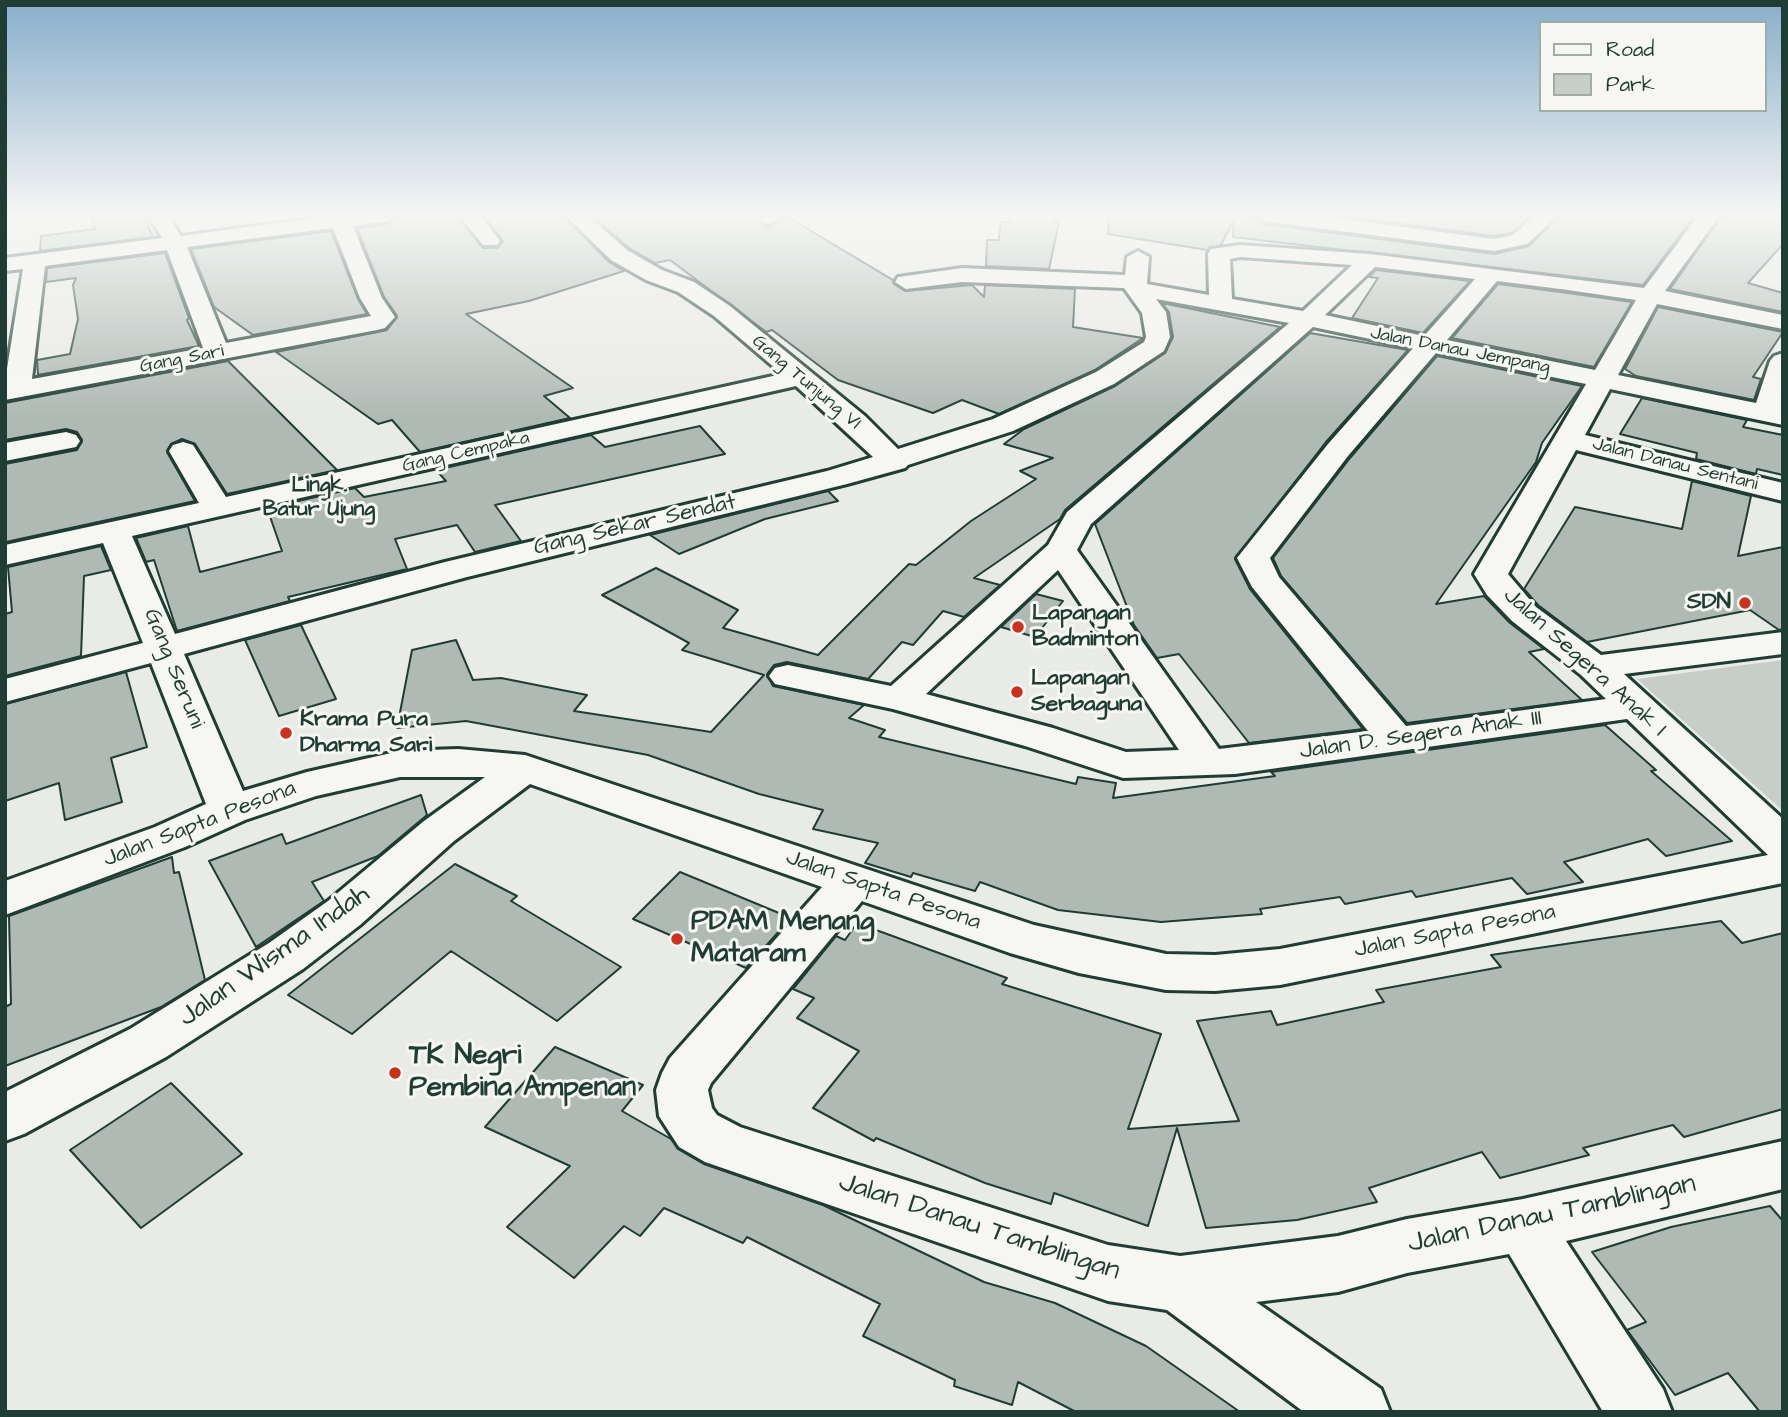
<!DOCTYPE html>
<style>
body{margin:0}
#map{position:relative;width:1788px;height:1417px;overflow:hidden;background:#e9ebe7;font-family:"Architects Daughter",sans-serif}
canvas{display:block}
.frame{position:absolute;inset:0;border:7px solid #1f3d34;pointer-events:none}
.legend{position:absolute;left:1539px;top:21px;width:228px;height:91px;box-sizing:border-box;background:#f6f6f2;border:2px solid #a0aca6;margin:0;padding:9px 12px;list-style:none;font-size:21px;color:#1f3d34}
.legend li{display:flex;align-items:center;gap:14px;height:35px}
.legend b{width:35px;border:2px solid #a0aca6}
</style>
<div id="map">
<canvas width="1788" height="1417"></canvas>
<div class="frame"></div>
<ul class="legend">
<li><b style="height:9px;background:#f6f6f2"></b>Road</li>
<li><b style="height:19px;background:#c7cec9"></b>Park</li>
</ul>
</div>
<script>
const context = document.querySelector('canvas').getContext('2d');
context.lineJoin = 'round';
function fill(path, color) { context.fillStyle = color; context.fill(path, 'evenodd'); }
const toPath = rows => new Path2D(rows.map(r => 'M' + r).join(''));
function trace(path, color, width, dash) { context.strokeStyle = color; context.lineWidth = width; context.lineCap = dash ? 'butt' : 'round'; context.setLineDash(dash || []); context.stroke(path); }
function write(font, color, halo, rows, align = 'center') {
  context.font = font + ' "Architects Daughter",sans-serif'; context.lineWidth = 6; context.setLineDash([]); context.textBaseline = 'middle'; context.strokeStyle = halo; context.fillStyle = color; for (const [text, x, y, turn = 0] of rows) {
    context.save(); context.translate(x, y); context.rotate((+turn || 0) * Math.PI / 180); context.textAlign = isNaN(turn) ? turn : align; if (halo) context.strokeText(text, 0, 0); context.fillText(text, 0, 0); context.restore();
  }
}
const green = toPath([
 [1783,660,1783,811,1637,679]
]);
const building = toPath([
 [91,215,143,215,153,237,40,251,41,236,95,229,91,215],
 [401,215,457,215,483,248,497,248,503,241,484,215,563,215,609,262,624,271,529,301,466,314,573,388,544,396,570,418,420,452,392,420,378,424,276,352,387,330,397,316,384,297,357,228,388,224,401,215],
 [591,215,759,215,762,225,769,227,786,216,893,280,894,284,905,291,972,285,984,297,985,285,1075,289,1073,327,1143,338,1095,370,999,414,962,400,933,413,838,380,772,330,766,332,670,260,655,263,629,248,591,215],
 [1011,215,1055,215,1053,222,1059,222,1049,269,986,266,987,240,999,240,1000,222,1008,222,1011,215],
 [1109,215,1251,215,1264,224,1494,254,1529,246,1560,215,1695,215,1643,285,1233,237,1234,220,1221,245,1207,250,1108,234,1109,215],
 [1336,215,1532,215,1512,233,1494,236,1336,215],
 [1722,215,1783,215,1783,244,1748,283,1783,293,1783,312,1670,289,1722,215],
 [331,231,358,299,367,314,253,335,214,307,191,249,331,231],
 [165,253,189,318,187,320,199,346,38,375,37,360,70,354,78,319,73,285,76,278,46,282,47,268,165,253],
 [1376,270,1470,281,1423,333,1352,318,1378,278,1369,277,1376,270],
 [1498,284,1568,293,1632,302,1594,367,1452,338,1498,284],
 [1162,303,1280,327,1065,510,1060,519,974,578,1000,585,964,617,943,611,913,645,902,642,868,679,787,662,774,665,767,674,773,686,864,705,849,718,885,730,879,737,1076,784,1078,777,1116,783,1113,798,1275,776,1271,772,1605,725,1656,770,1651,771,1732,841,1666,856,1648,839,1564,862,1583,882,1527,894,1512,878,1416,897,1412,891,1345,904,1340,897,1260,909,1262,914,1161,922,1058,910,980,882,975,891,913,873,911,877,865,863,878,843,813,829,823,810,759,794,648,755,466,721,397,728,412,650,456,640,473,680,501,678,587,695,574,711,711,732,764,675,682,650,689,643,602,595,656,568,738,610,723,628,818,655,909,564,916,565,971,521,1036,479,1020,471,1053,458,1004,444,1024,429,1115,386,1165,353,1173,337,1169,312,1162,303],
 [1658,307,1783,332,1753,377,1761,379,1754,400,1636,376,1625,369,1658,307],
 [1310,333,1408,350,1326,442,1235,559,1250,589,1363,729,1249,743,1179,654,1157,658,1134,625,1095,524,1310,333],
 [1437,356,1582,386,1542,443,1536,462,1436,604,1484,596,1510,623,1544,649,1529,652,1582,700,1407,723,1281,576,1273,558,1350,458,1437,356],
 [228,361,337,470,227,494,195,444,182,439,171,444,167,452,195,501,6,542,5,464,77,450,82,440,77,432,66,429,5,440,5,403,228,361],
 [1642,398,1747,420,1743,427,1783,435,1783,475,1757,469,1756,474,1696,459,1697,453,1620,434,1642,398],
 [700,426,725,454,495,505,521,541,475,552,457,525,395,539,407,569,288,597,290,601,177,631,154,560,146,562,136,538,188,526,200,572,282,551,267,508,355,488,364,497,446,481,436,470,591,435,605,447,700,426],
 [1692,481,1751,496,1738,556,1783,547,1783,629,1779,630,1750,610,1587,642,1538,605,1524,589,1575,507,1682,529,1692,481],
 [828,491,838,501,765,519,679,554,650,535,828,491],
 [101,546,111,570,84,576,81,656,5,676,5,614,12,612,8,567,101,546],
 [1036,594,1063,601,1035,637,1001,627,1036,594],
 [301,625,336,699,279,716,245,640,301,625],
 [126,672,147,747,111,758,122,802,65,820,59,783,5,801,5,704,126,672],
 [421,795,427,815,378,856,312,882,324,901,256,947,209,861,282,834,286,844,421,795],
 [172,857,174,873,179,872,205,980,161,1007,5,1066,5,1007,11,1004,9,916,172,857],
 [455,864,517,896,511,901,621,967,557,1021,451,951,352,1034,288,995,455,864],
 [680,872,791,918,746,968,633,919,680,872],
 [1721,921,1742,943,1783,933,1783,1109,1684,1137,1673,1125,1583,1148,1589,1155,1500,1178,1482,1152,1369,1188,1377,1202,1297,1220,1206,1228,1177,1128,1148,1226,1054,1193,1051,1204,985,1183,876,1138,874,1141,813,1108,859,1051,797,1018,814,998,793,989,836,936,845,940,857,923,1007,978,1002,984,1161,1034,1128,1129,1239,1121,1197,1021,1271,1011,1277,1025,1384,1002,1376,990,1501,967,1491,955,1721,921],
 [555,1047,643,1085,622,1111,671,1139,678,1149,704,1164,823,1205,984,1282,1055,1303,1146,1346,1240,1412,1076,1412,1018,1382,1012,1405,954,1386,955,1380,863,1336,880,1304,747,1237,743,1243,664,1208,640,1236,624,1226,574,1278,507,1227,570,1166,485,1127,555,1047],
 [171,1083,242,1154,141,1228,70,1150,171,1083],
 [1770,1206,1783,1221,1783,1412,1760,1412,1728,1373,1675,1395,1627,1330,1646,1322,1592,1252,1671,1227,1770,1206]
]);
const minor = toPath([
 [148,215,168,215,181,236,339,215,398,215,388,221,353,226,382,298,395,317,385,328,377,330,5,400,5,381,23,269,5,271,5,258,162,238,148,215],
 [333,228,360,298,371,316,226,343,187,247,333,228],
 [167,250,203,348,32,379,45,266,167,250],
 [459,215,480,215,500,241,497,245,483,245,459,215],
 [565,215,587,215,627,250,662,270,694,282,730,306,865,416,898,449,993,419,1096,372,1144,342,1146,337,1142,313,1124,288,962,282,906,289,895,282,898,277,962,268,1125,275,1127,257,1138,251,1149,257,1147,284,1209,295,1208,254,1211,249,1240,245,1370,254,1644,288,1699,215,1720,215,1665,291,1783,315,1783,329,1657,304,1618,375,1756,403,1770,361,1774,356,1783,353,1783,425,1610,389,1585,435,1783,483,1783,501,1576,450,1508,574,1536,607,1601,655,1783,632,1783,654,1624,674,1783,819,1783,883,1280,985,1215,991,1166,990,1079,973,1010,953,862,901,711,1083,708,1090,712,1108,717,1115,740,1127,1108,1245,1180,1256,1338,1236,1407,1219,1523,1199,1783,1141,1783,1189,1566,1241,1663,1389,1672,1412,1603,1412,1509,1254,1407,1273,1338,1292,1256,1302,1381,1389,1390,1412,1304,1412,1167,1310,1108,1301,705,1162,679,1147,659,1116,656,1090,662,1073,670,1058,822,887,530,784,454,841,360,925,303,969,166,1057,24,1134,5,1141,5,1092,130,1029,269,943,328,901,424,821,485,777,400,777,316,796,245,820,185,847,5,915,5,881,155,827,206,804,151,663,5,702,5,679,143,643,103,543,5,565,5,545,199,503,169,451,173,445,183,442,193,445,226,497,782,374,714,316,678,292,646,280,611,260,565,215],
 [1240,257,1352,265,1303,311,1232,299,1230,259,1240,257],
 [1375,267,1475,279,1424,336,1325,315,1375,267],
 [1497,281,1568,290,1636,300,1595,370,1447,340,1497,281],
 [1156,299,1289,323,1067,512,1048,545,891,686,788,665,775,668,769,676,775,684,893,709,1025,746,1123,778,1235,774,1627,719,1768,855,1280,949,1215,955,1166,954,1034,925,525,755,458,749,400,751,307,772,243,791,184,654,467,577,847,484,905,468,908,465,1013,431,1114,384,1164,351,1170,337,1166,312,1156,299],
 [1313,327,1413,348,1328,444,1237,558,1252,587,1368,731,1219,749,1077,550,1091,524,1313,327],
 [1436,353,1586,384,1474,574,1487,595,1512,621,1581,675,1606,699,1406,726,1279,577,1270,558,1348,456,1436,353],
 [796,386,873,457,827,471,445,562,175,634,132,536,796,386],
 [1058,570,1179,750,1126,752,1053,728,926,694,1058,570],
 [762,215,784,215,770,224,763,222,762,215],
 [1254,215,1313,215,1494,239,1513,235,1536,215,1558,215,1527,244,1494,251,1264,221,1254,215],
 [66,432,76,435,80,441,76,447,5,461,5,443,66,432]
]);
const markers = [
 [1745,603,7,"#c8321e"],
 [1018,627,7,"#c8321e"],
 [1017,692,7,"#c8321e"],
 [286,733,7,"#c8321e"],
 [677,939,7,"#c8321e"],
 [395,1073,7,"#c8321e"]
];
const farStreetnames = [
 ["Jalan Danau Jempang",1460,351,11],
 ["Gang Sari",182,360,-11],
 ["Gang Tunjung VI",806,383,40],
 ["Gang Cempaka",466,453,-13],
 ["Jalan Danau Sentani",1675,465,14]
];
const farNeighbourhoodnames = [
 ["Lingk.",319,487],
 ["Batur Ujung",319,511]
];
const streetNames = [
 ["Gang Sekar Sendat",635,526,-13],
 ["Jalan Segera Anak I",1584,663,42],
 ["Gang Seruni",173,669,68],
 ["Jalan D. Segera Anak III",1421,736,-8],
 ["Jalan Sapta Pesona",200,825,-21],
 ["Jalan Sapta Pesona",883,891,19],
 ["Jalan Sapta Pesona",1455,932,-11]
];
const poiNames = [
 ["SDN",1731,603,"right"],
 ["Lapangan",1032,614],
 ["Badminton",1032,640],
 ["Lapangan",1031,679],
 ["Serbaguna",1031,705],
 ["Krama Pura",300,720],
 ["Dharma Sari",300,746]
];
const nearPoinames = [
 ["PDAM Menang",691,923],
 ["Mataram",691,955],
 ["TK Negri",409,1057],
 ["Pembina Ampenan",409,1089]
];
const nearStreetnames = [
 ["Jalan Wisma Indah",275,957,-35],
 ["Jalan Danau Tamblingan",1552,1215,-12],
 ["Jalan Danau Tamblingan",979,1228,18]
];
fill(green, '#c7cec9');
fill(building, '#b0bab5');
trace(building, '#1f3d34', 2);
trace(minor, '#1f3d34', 6);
fill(minor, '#f6f6f2');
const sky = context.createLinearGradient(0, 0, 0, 414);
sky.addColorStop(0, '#88aecb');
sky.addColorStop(0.52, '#f5f6f4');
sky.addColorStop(1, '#f5f6f400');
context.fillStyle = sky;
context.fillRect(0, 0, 1788, 414);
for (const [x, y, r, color] of markers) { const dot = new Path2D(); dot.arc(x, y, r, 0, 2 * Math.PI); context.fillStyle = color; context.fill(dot); trace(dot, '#f6f6f2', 2.5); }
write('19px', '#1f3d34', '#f6f6f2', farStreetnames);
write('bold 21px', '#1f3d34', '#f6f6f2', farNeighbourhoodnames);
write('23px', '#1f3d34', '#f6f6f2', streetNames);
write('bold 23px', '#1f3d34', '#f6f6f2', poiNames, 'left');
write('bold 28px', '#1f3d34', '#f6f6f2', nearPoinames, 'left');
write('28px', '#1f3d34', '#f6f6f2', nearStreetnames);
</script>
